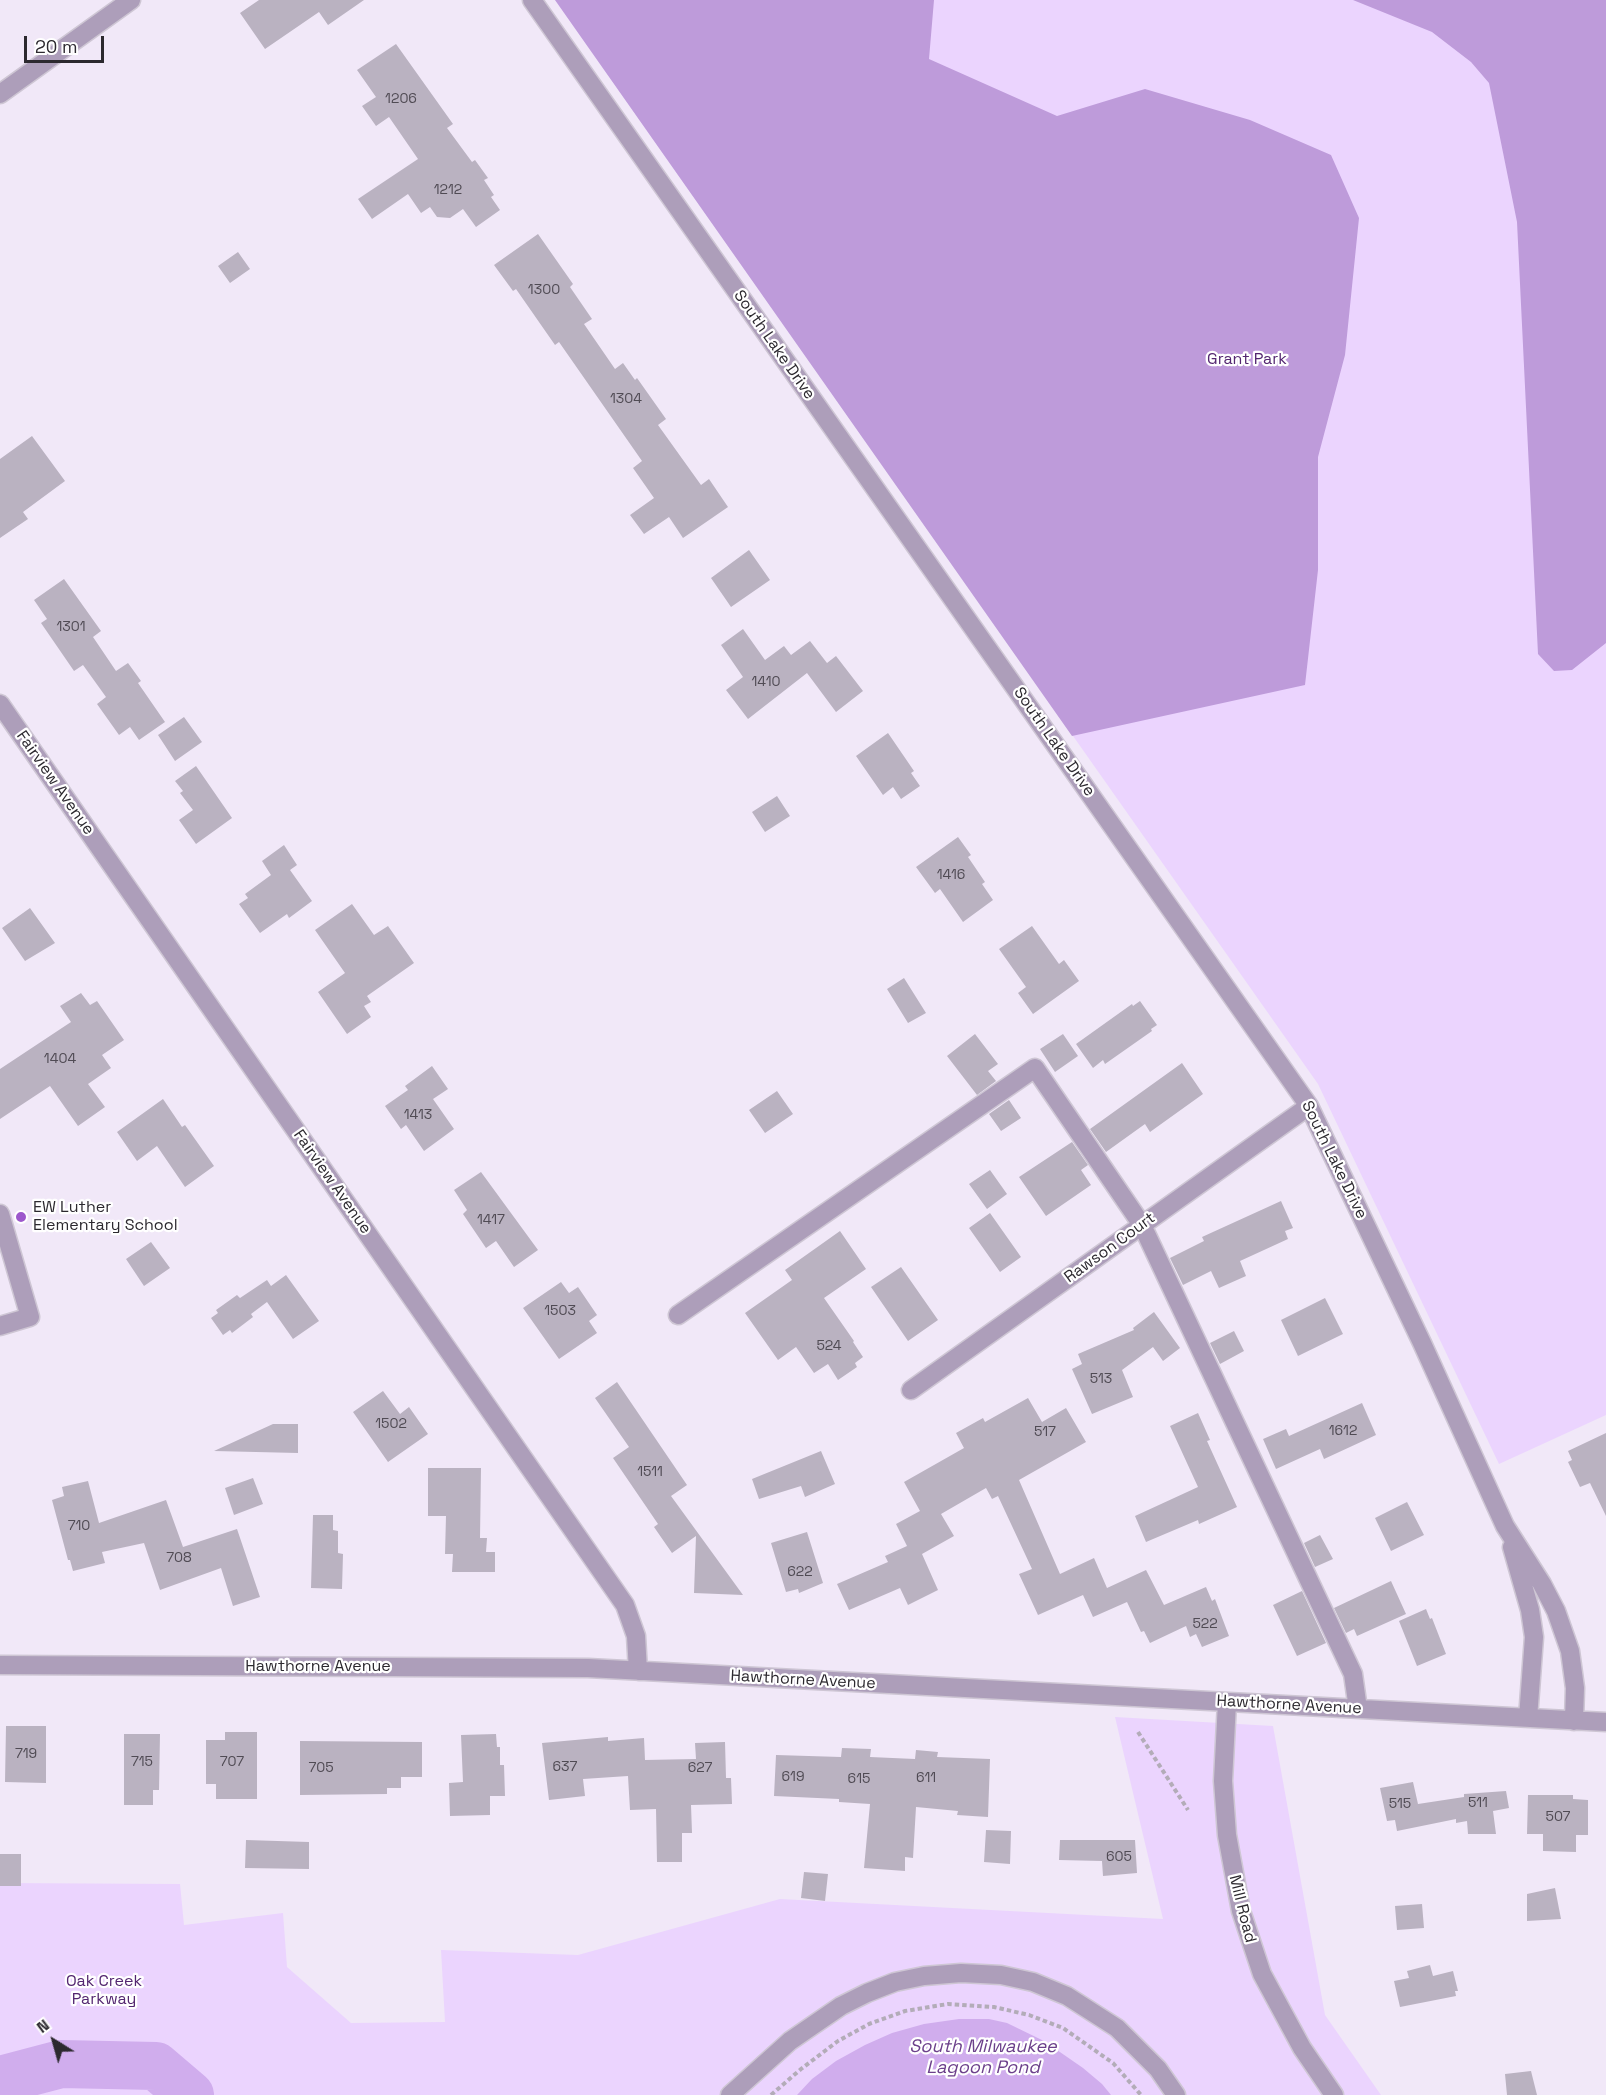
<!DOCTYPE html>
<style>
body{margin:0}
#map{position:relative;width:1606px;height:2095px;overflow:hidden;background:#f1e8f8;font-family:"Space Grotesk",sans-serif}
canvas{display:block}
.north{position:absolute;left:24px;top:2011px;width:60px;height:60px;-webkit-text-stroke:4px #fff;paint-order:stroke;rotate:323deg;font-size:16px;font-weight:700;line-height:24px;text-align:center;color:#2c292f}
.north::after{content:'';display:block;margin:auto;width:21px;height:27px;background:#2c292f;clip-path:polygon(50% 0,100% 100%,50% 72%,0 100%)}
.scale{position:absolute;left:24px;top:36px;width:80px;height:27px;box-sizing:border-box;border:3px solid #2c292f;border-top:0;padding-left:8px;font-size:18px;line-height:21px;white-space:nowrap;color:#2c292f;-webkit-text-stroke:4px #fff;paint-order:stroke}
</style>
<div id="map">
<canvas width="1606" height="2095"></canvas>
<div class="north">N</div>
<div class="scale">20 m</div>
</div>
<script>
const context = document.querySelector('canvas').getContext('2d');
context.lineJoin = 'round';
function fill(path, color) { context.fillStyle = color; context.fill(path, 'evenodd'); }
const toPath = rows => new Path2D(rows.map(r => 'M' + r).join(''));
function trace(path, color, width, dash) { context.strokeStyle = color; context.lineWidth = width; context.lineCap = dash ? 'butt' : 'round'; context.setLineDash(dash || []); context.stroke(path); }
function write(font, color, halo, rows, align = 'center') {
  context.font = font + ' "Space Grotesk",sans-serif'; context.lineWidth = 4.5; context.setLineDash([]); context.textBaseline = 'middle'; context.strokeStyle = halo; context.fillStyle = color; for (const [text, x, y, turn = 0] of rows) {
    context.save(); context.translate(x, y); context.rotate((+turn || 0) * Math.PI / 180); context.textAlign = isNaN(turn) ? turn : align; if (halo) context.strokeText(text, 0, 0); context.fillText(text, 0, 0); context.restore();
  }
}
const green = toPath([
 [555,0,1606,0,1606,1415,1499,1464,1318,1084],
 [1115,1717,1273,1726,1325,2015,1381,2095,0,2095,0,1883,180,1884,184,1925,283,1913,287,1967,351,2023,445,2022,441,1950,578,1955,780,1899,1163,1919]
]);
const forest = toPath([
 [555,0,934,0,929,59,1057,116,1145,89,1250,120,1331,155,1359,218,1345,355,1318,457,1318,570,1305,685,1072,736],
 [1353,0,1606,0,1606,643,1572,670,1554,671,1538,654,1517,222,1489,83,1471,62,1432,32]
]);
const water = toPath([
 [959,2019,989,2019,1007,2023,1044,2041,1083,2068,1102,2084,1111,2095,797,2095,812,2079,836,2061,865,2045,892,2033,924,2024]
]);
const river = toPath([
 [0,2080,61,2064,156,2066,190,2095]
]);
const building = toPath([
 [259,0,364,0,328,25,319,12,265,49,240,13],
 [396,44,453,124,447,128,472,162,475,160,488,178,484,180,494,195,491,197,500,210,476,227,463,209,450,218,437,217,430,207,421,213,408,194,372,219,358,199,418,159,389,117,376,126,362,106,376,97,357,70],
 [538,234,573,284,570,287,592,319,584,324,615,369,623,363,635,380,637,378,666,419,658,425,701,485,709,479,728,507,683,538,669,517,644,534,630,515,654,498,633,468,642,461,559,342,555,345,516,289,513,291,494,265],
 [238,252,250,269,230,283,218,266],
 [32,436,65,481,23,512,28,519,0,538,0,459],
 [749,550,770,580,731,607,711,578],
 [64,579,101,631,93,637,116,671,128,663,141,681,138,683,165,722,139,740,130,727,119,735,97,704,106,697,83,665,74,671,41,623,47,619,34,600],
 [743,629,765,660,784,646,791,655,810,641,827,663,836,656,863,691,836,712,807,673,748,719,726,690,743,677,721,645],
 [184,717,202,742,175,761,158,735],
 [888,733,914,771,911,773,920,786,901,799,893,787,883,795,856,756],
 [196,766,232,818,196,844,179,820,193,810,180,793,183,791,175,781],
 [777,796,790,816,765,832,752,812],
 [958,837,971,855,968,857,985,882,982,884,993,900,963,922,940,889,935,893,916,867],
 [284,845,297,865,290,870,312,901,289,918,287,914,260,933,239,904,248,898,245,894,271,875,262,861],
 [352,904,374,935,388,926,414,963,367,996,371,1002,364,1006,371,1017,347,1034,318,992,345,973,315,930],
 [30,908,55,943,25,961,2,928],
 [1032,926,1059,964,1064,960,1079,981,1033,1014,1018,993,1026,987,999,949],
 [904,978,926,1013,908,1023,887,989],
 [81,993,90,1005,97,1001,124,1040,102,1055,111,1068,88,1084,105,1107,78,1126,50,1086,0,1119,0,1069,71,1022,60,1006],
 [1140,1001,1157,1025,1151,1029,1152,1031,1105,1064,1103,1060,1093,1068,1076,1044,1132,1004,1133,1006],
 [975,1034,998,1064,988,1071,996,1081,977,1095,947,1056],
 [1063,1034,1078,1056,1055,1072,1040,1049],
 [1182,1063,1203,1094,1150,1132,1145,1124,1106,1152,1090,1129],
 [432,1066,448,1089,433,1099,454,1129,424,1151,406,1125,401,1129,385,1106,408,1090,405,1086],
 [777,1091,793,1114,765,1133,749,1110],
 [163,1099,182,1127,185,1125,214,1166,185,1187,157,1146,137,1161,117,1132],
 [1009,1100,1021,1118,1001,1131,989,1114],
 [1072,1142,1088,1165,1081,1170,1091,1185,1046,1216,1019,1177],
 [990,1170,1007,1194,987,1209,969,1184],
 [481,1172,538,1250,514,1267,496,1241,486,1248,463,1214,467,1210,454,1190],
 [1281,1201,1293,1228,1285,1231,1288,1239,1240,1261,1246,1276,1219,1288,1211,1271,1183,1285,1170,1258,1204,1241,1202,1237],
 [990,1213,1021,1257,1000,1272,969,1228],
 [840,1231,866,1269,824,1298,854,1341,853,1342,863,1357,855,1363,857,1367,838,1380,828,1364,814,1373,796,1347,778,1360,745,1313,792,1280,785,1270],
 [151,1242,170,1268,144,1286,126,1259],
 [901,1267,938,1320,908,1341,871,1287],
 [286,1275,319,1321,293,1339,267,1302,251,1314,253,1317,232,1333,230,1330,223,1335,211,1318,218,1313,216,1310,237,1295,240,1298,267,1280,271,1286],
 [561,1282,569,1293,578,1287,597,1315,589,1321,597,1333,559,1359,523,1308],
 [1325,1298,1343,1334,1298,1356,1281,1320],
 [1154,1312,1180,1348,1163,1361,1153,1347,1122,1370,1133,1397,1092,1414,1072,1369,1082,1364,1078,1354,1134,1330,1133,1328],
 [1234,1331,1244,1351,1220,1364,1210,1343],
 [617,1382,687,1485,671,1496,743,1595,694,1593,696,1536,672,1553,654,1527,658,1524,613,1458,629,1447,595,1398],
 [383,1391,400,1414,409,1407,428,1434,388,1462,353,1412],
 [1028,1398,1042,1422,1066,1408,1086,1442,1019,1480,1060,1574,1094,1558,1107,1588,1146,1570,1164,1605,1206,1587,1212,1601,1215,1599,1229,1636,1202,1647,1196,1634,1190,1637,1186,1626,1150,1643,1144,1631,1141,1632,1127,1602,1093,1617,1083,1595,1038,1615,1019,1574,1032,1569,998,1496,992,1499,986,1488,941,1514,954,1536,922,1554,938,1590,908,1605,900,1588,849,1610,837,1584,888,1562,885,1556,907,1546,896,1524,920,1511,904,1482,964,1448,956,1433,983,1418,985,1422],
 [1362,1403,1376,1435,1324,1459,1320,1449,1276,1469,1263,1439,1286,1429,1289,1436],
 [1198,1413,1210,1440,1207,1441,1237,1507,1199,1524,1198,1520,1146,1542,1135,1516,1198,1487,1170,1426],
 [273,1424,298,1424,298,1453,214,1451],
 [1606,1433,1606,1516,1590,1483,1580,1487,1568,1462,1572,1460,1568,1451],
 [821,1451,835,1484,805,1497,801,1486,759,1499,752,1479],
 [428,1468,481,1468,480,1538,487,1538,486,1552,495,1552,495,1572,452,1572,453,1554,445,1554,446,1516,428,1516],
 [253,1478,263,1504,234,1515,225,1488],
 [88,1481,99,1523,166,1500,183,1547,237,1529,260,1597,233,1606,221,1568,160,1590,144,1543,102,1552,105,1563,73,1571,70,1560,68,1560,52,1500,64,1496,62,1487],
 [1407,1502,1424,1535,1391,1551,1375,1518],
 [313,1515,333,1515,333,1530,338,1531,338,1553,343,1554,342,1589,311,1588],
 [807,1532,823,1583,799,1593,798,1589,786,1592,771,1543],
 [1320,1535,1333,1559,1315,1567,1304,1543],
 [1391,1581,1406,1614,1357,1636,1354,1629,1346,1633,1334,1608],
 [1302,1591,1326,1643,1297,1656,1273,1605],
 [1426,1609,1430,1619,1432,1618,1446,1654,1417,1666,1399,1621],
 [6,1726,46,1726,46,1783,5,1782],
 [225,1732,257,1732,257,1799,216,1799,216,1784,206,1784,206,1740,225,1740],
 [124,1734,160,1734,159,1790,153,1790,153,1805,124,1805],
 [496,1734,497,1747,500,1747,500,1765,504,1765,505,1796,490,1796,490,1815,450,1816,449,1783,463,1782,461,1735],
 [608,1737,608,1741,644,1738,645,1760,696,1759,695,1743,725,1742,726,1778,731,1778,732,1804,691,1805,692,1833,682,1833,682,1862,657,1862,656,1809,630,1810,628,1776,583,1779,585,1796,549,1800,542,1743],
 [300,1741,422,1742,422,1777,401,1777,401,1788,387,1788,387,1794,300,1795],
 [842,1748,871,1749,870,1757,915,1759,916,1750,938,1752,937,1757,990,1759,988,1817,957,1815,958,1811,916,1807,913,1858,905,1857,905,1871,864,1868,870,1804,839,1802,839,1799,774,1796,776,1755,841,1757],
 [1413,1782,1418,1804,1464,1797,1464,1794,1506,1791,1509,1808,1493,1811,1496,1834,1468,1834,1467,1821,1456,1823,1456,1819,1397,1831,1395,1820,1387,1821,1380,1788],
 [1528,1795,1573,1795,1573,1799,1588,1800,1588,1835,1576,1835,1576,1852,1543,1851,1543,1834,1527,1834],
 [986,1830,1011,1831,1010,1864,984,1862],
 [246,1840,309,1842,309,1869,245,1868],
 [1060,1840,1135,1840,1137,1873,1103,1876,1102,1861,1059,1860],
 [0,1854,21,1854,21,1886,0,1886],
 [804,1872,828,1874,825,1901,801,1898],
 [1555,1888,1561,1919,1527,1921,1527,1894],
 [1422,1904,1424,1928,1397,1930,1395,1906],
 [1430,1965,1433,1976,1453,1971,1458,1991,1455,1991,1456,1996,1400,2007,1394,1981,1409,1978,1407,1971],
 [1531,2071,1537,2095,1507,2095,1505,2074]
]);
const path = toPath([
 [1138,1732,1188,1810],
 [771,2095,801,2069,838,2041,869,2024,905,2011,948,2004,994,2007,1029,2015,1063,2028,1113,2063,1141,2095]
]);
const minor = toPath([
 [532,0,1309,1106,1422,1343,1505,1526,1542,1584,1556,1611,1570,1651,1575,1688,1574,1721],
 [0,94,131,0],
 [0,704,625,1605,636,1636,638,1671],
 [0,1214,30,1317,0,1326],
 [678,1315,1035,1068,1142,1225,1353,1674,1358,1709],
 [911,1390,1309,1106],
 [1512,1547,1530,1610,1534,1637,1528,1718],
 [0,1665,588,1668,1606,1722],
 [1227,1702,1223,1781,1227,1835,1241,1911,1262,1974,1302,2048,1334,2095],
 [730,2095,790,2041,841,2006,867,1993,895,1982,924,1976,961,1973,1001,1975,1033,1982,1067,1996,1117,2028,1158,2069,1176,2095]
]);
const markers = [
 [21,1217,6,"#9d58cc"]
];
const numberNames = [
 ["1206",401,99],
 ["1212",448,190],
 ["1300",544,290],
 ["1304",626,399],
 ["1301",71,627],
 ["1410",766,682],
 ["1416",951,875],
 ["1404",60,1059],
 ["1413",418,1115],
 ["1417",491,1220],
 ["1503",560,1311],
 ["524",829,1346],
 ["513",1101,1379],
 ["1502",391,1424],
 ["1612",1343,1431],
 ["517",1045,1432],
 ["1511",650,1472],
 ["710",79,1526],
 ["708",179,1558],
 ["622",800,1572],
 ["522",1205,1624],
 ["719",26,1754],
 ["715",142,1762],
 ["707",232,1762],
 ["637",565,1767],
 ["705",321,1768],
 ["627",700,1768],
 ["619",793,1777],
 ["611",926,1778],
 ["615",859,1779],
 ["511",1478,1803],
 ["515",1400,1804],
 ["507",1558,1817],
 ["605",1119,1857]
];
const streetNames = [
 ["South Lake Drive",774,345,55],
 ["South Lake Drive",1054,742,55],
 ["Fairview Avenue",55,783,55],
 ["South Lake Drive",1334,1160,64],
 ["Fairview Avenue",332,1182,55],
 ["Rawson Court",1110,1248,-36],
 ["Hawthorne Avenue",318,1667],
 ["Hawthorne Avenue",803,1680,3],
 ["Hawthorne Avenue",1289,1705,3],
 ["Mill Road",1242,1909,76]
];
const parkNames = [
 ["Grant Park",1247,360],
 ["Oak Creek",104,1982],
 ["Parkway",104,2000]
];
const poiNames = [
 ["EW Luther",33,1208],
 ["Elementary School",33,1226]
];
const waterNames = [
 ["South Milwaukee",983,2047],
 ["Lagoon Pond",983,2068]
];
fill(green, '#ebd4fe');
fill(forest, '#be9bda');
fill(water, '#d0aded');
trace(river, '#d0aded', 48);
fill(building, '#bab2c1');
trace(minor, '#cec6d4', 21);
trace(path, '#b3acb8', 4, [4.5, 3]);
trace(minor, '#ad9eba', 18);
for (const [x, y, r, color] of markers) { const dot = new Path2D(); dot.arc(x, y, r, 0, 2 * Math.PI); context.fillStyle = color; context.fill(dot); trace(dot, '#fff', 2); }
write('14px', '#504b54', null, numberNames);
write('16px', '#2c292f', '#fff', streetNames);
write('16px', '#532670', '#fff', parkNames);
write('16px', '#2c292f', '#fff', poiNames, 'left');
write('italic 18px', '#6c408b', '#fff', waterNames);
</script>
